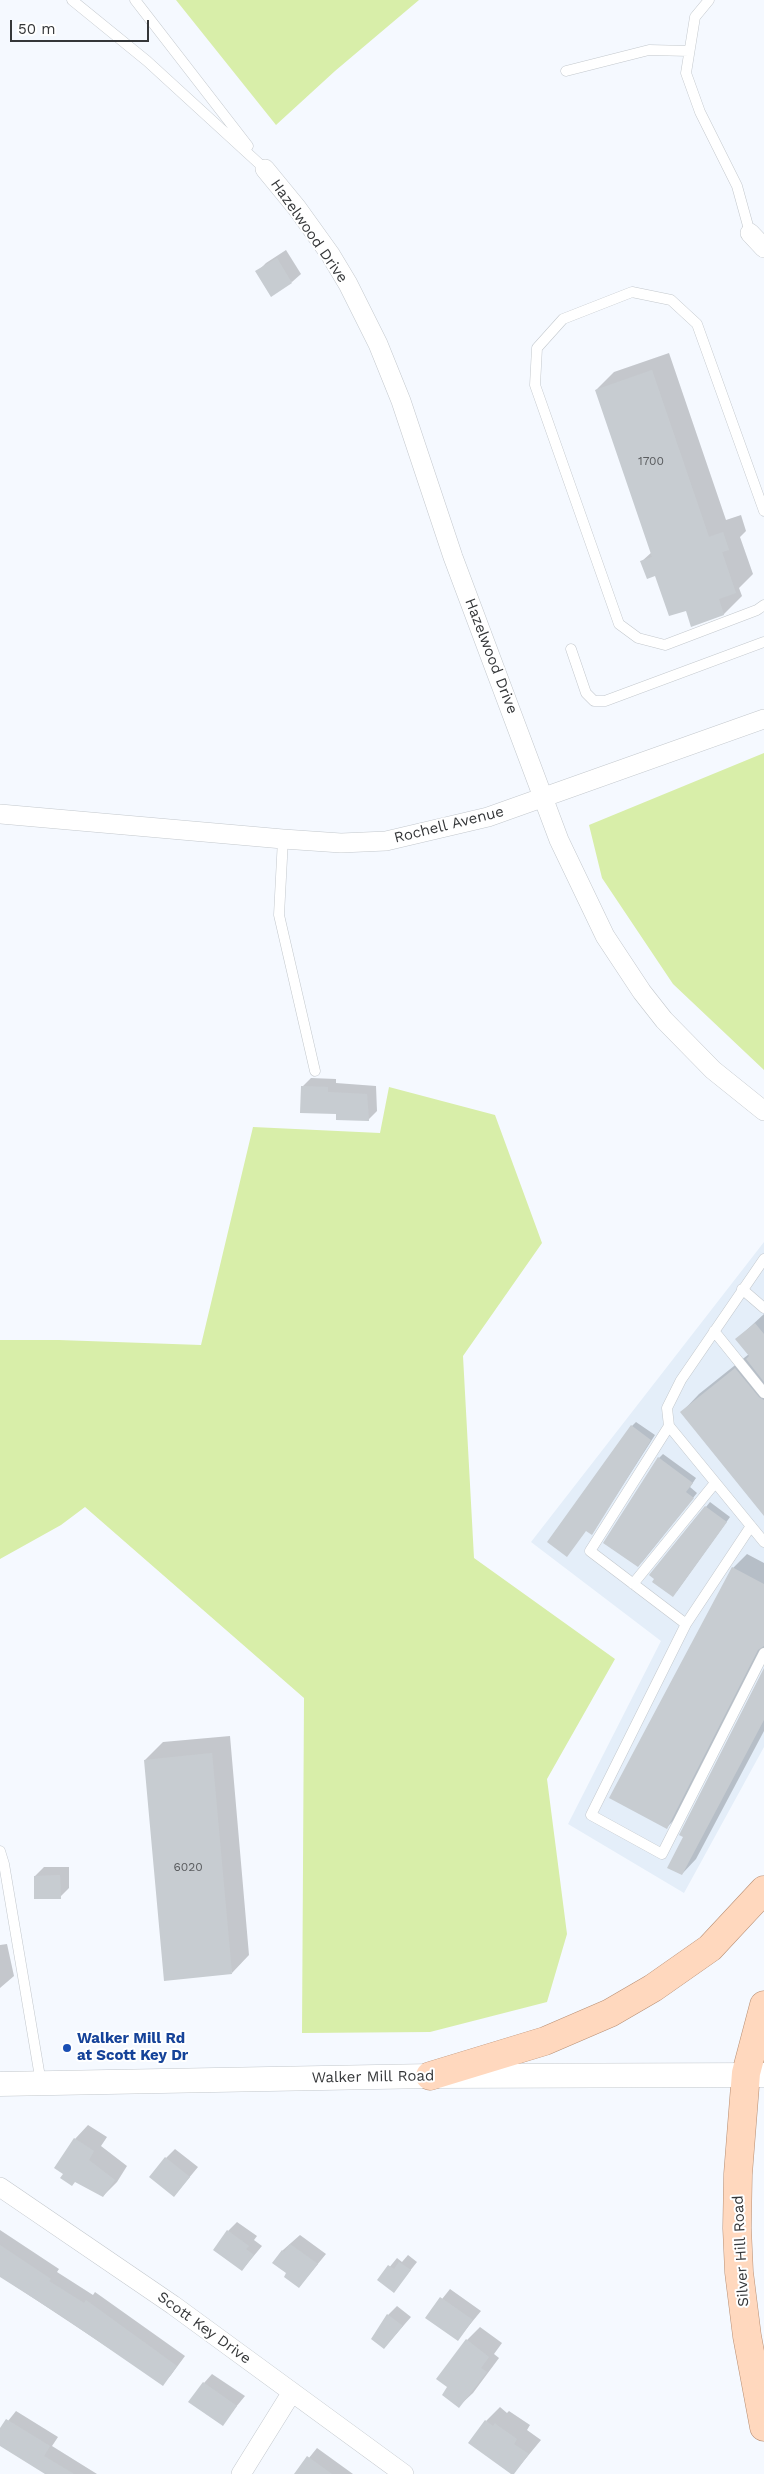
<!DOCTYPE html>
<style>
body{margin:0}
#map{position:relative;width:764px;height:2474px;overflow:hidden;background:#f5f9ff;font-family:"Work Sans",sans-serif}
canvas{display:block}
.scale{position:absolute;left:10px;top:20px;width:139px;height:22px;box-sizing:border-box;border:2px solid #353739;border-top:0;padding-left:6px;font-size:15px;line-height:18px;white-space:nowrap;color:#353739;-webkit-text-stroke:4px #fff;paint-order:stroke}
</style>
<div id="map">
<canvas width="764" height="2474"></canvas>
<div class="scale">50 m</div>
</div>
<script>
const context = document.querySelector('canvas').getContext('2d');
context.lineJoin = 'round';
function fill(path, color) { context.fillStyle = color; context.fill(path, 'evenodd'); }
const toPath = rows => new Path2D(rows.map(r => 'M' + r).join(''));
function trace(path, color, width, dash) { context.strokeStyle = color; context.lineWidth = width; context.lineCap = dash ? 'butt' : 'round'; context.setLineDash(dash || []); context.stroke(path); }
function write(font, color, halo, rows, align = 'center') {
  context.font = font + ' "Work Sans",sans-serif'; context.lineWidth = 4; context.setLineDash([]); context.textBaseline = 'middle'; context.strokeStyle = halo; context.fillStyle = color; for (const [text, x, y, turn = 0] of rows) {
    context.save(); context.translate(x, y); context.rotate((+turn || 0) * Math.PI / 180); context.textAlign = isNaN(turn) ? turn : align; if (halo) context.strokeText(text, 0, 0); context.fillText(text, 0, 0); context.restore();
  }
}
const built = toPath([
 [764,1242,764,1747,684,1893,568,1824,661,1641,531,1542]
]);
const green = toPath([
 [176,0,419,0,335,71,276,125],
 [764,753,764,1070,673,984,602,878,589,825],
 [389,1087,495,1115,542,1243,463,1356,474,1558,615,1659,547,1779,567,1934,547,2002,430,2032,302,2033,304,1698,85,1507,61,1525,0,1559,0,1340,59,1340,201,1345,253,1127,380,1133]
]);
const shadow = toPath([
 [286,250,301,274,292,282,257,272,266,263],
 [669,353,726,520,741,515,746,531,740,537,753,574,739,588,742,596,724,614,692,625,686,609,642,561,652,552,596,390,614,372],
 [311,1078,336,1079,336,1083,376,1086,377,1111,368,1120,338,1113,302,1087],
 [764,1314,764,1514,682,1412,699,1394,749,1354,737,1339],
 [636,1422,655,1435,592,1533,587,1530,632,1426],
 [663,1454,696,1478,690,1487,697,1493,642,1562,659,1458],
 [710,1502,730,1517,677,1591,651,1575],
 [747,1554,764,1563,764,1650,681,1813,667,1827,733,1568],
 [764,1671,764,1731,696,1859,682,1874],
 [230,1736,249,1955,232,1973,145,1760,163,1742],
 [44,1867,69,1867,69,1888,60,1897,35,1876],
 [7,1944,14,1976,0,1988,0,1945],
 [88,2125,107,2137,101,2146,127,2166,117,2182,103,2196,65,2174,75,2139],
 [175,2149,198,2167,174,2196,166,2158],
 [237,2222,257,2236,254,2240,262,2246,242,2270,228,2231],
 [0,2230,59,2269,57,2272,93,2295,95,2292,185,2356,171,2375,163,2384,0,2276],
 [300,2235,326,2254,299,2287,288,2273,274,2262,283,2250],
 [408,2255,417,2262,394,2291,379,2280,397,2258,402,2262],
 [450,2289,481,2311,458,2339,427,2318],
 [397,2306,411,2317,384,2348,388,2315],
 [480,2327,502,2343,494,2354,499,2358,473,2393,459,2406,449,2387,467,2340],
 [212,2374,245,2396,222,2424,204,2383],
 [500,2407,507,2413,509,2411,530,2425,527,2430,541,2440,513,2474,486,2421],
 [16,2411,58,2437,52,2446,97,2474,47,2474,0,2445,0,2431],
 [317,2448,353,2474,296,2474]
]);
const building = toPath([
 [277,258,292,283,271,297,255,271],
 [652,370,709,537,723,532,729,550,722,552,736,593,719,599,724,615,691,627,686,611,669,616,655,576,647,579,640,561,652,557,595,390],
 [301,1086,328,1087,328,1092,367,1094,369,1121,336,1120,336,1114,300,1113],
 [755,1323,764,1334,764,1382,746,1359,749,1356,735,1339],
 [735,1368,759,1397,764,1400,764,1516,680,1412],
 [631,1425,651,1440,592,1535,586,1531,567,1557,547,1542],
 [658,1457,693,1483,686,1492,694,1498,638,1567,603,1543],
 [705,1506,727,1522,673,1597,652,1582,654,1579,649,1575],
 [732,1567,764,1584,764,1646,758,1650,667,1829,609,1798],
 [764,1668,764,1720,682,1875,667,1868,683,1837,679,1835],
 [212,1753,232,1974,164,1981,144,1760],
 [60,1875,61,1899,34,1899,34,1876],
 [74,2138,94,2151,89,2160,115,2180,103,2197,75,2182,72,2186,60,2178,63,2174,54,2168],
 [165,2157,190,2177,174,2197,149,2177],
 [227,2230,249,2246,246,2249,254,2255,242,2271,213,2250],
 [290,2244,318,2264,299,2288,284,2277,286,2273,272,2263,282,2250,284,2252],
 [0,2245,51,2279,49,2281,84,2303,86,2300,177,2366,163,2386,63,2317,0,2277],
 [399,2262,411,2270,394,2293,377,2280,388,2265,394,2269],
 [440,2297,473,2320,458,2341,425,2318],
 [387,2314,403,2326,384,2349,371,2339],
 [466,2339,489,2357,481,2368,487,2372,459,2408,442,2395,447,2387,436,2379],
 [203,2382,237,2406,223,2426,188,2402],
 [6,2419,50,2446,44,2456,74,2474,45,2474,0,2446,0,2428],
 [485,2420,493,2426,495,2423,497,2425,517,2439,514,2444,529,2454,514,2474,511,2474,468,2443],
 [307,2456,332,2474,294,2474]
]);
const service = toPath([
 [72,0,147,61,265,169],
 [135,0,248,146],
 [709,0,695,17,686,73,700,112,737,186,750,233],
 [566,71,649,50,689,51],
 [764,511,697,324,671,300,632,292,563,319,537,348,535,385,619,624,638,638,665,645,757,610,764,605],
 [571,649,586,693,594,701,605,701,764,642],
 [283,839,279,915,315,1071],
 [764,1259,681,1380,667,1408,669,1426,764,1542],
 [742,1289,764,1308],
 [714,1331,764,1393],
 [669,1426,590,1551,686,1624],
 [751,1526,686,1624,591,1815,662,1854,764,1653],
 [633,1584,715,1483],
 [0,1851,4,1864,41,2083]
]);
const minor = toPath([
 [265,169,297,208,330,254,348,284,378,344,401,401,453,557,559,840,605,936,642,992,664,1020,713,1070,764,1111],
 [750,233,764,248],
 [0,814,283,839,341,843,386,841,488,817,764,719],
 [0,2187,173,2305,404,2474],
 [241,2474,292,2392]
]);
const tertiary = toPath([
 [0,2084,430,2076,764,2075]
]);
const primary = toPath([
 [764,2005,746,2073,738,2174,737,2228,739,2272,747,2336,764,2427],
 [430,2076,545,2041,610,2013,653,1988,710,1948,764,1890]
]);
const markers = [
 [67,2048,5,"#1a4fb4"]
];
const numberNames = [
 ["1700",651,461],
 ["6020",188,1867]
];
const streetNames = [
 ["Hazelwood Drive",309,231,55],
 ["Hazelwood Drive",491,656,69],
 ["Rochell Avenue",449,825,-14],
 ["Walker Mill Road",373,2077,-1],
 ["Silver Hill Road",741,2251,-93],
 ["Scott Key Drive",204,2328,36]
];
const transitNames = [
 ["Walker Mill Rd",77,2039],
 ["at Scott Key Dr",77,2056]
];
fill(built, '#e4eef9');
fill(green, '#d8eea9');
fill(shadow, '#0003');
fill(building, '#c7ccd1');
trace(service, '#c3c8cd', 11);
trace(minor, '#c3c8cd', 20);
trace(tertiary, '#c3c8cd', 25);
trace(primary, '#b88f74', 29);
trace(service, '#fff', 10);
trace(minor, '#fff', 19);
trace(tertiary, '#fff', 24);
trace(primary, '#ffd8be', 28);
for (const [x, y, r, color] of markers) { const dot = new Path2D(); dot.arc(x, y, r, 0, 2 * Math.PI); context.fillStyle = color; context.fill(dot); trace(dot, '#fff', 2); }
write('12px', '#5a5c5f', null, numberNames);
write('15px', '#353739', '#fff', streetNames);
write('bold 15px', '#164399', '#fff', transitNames, 'left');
</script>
